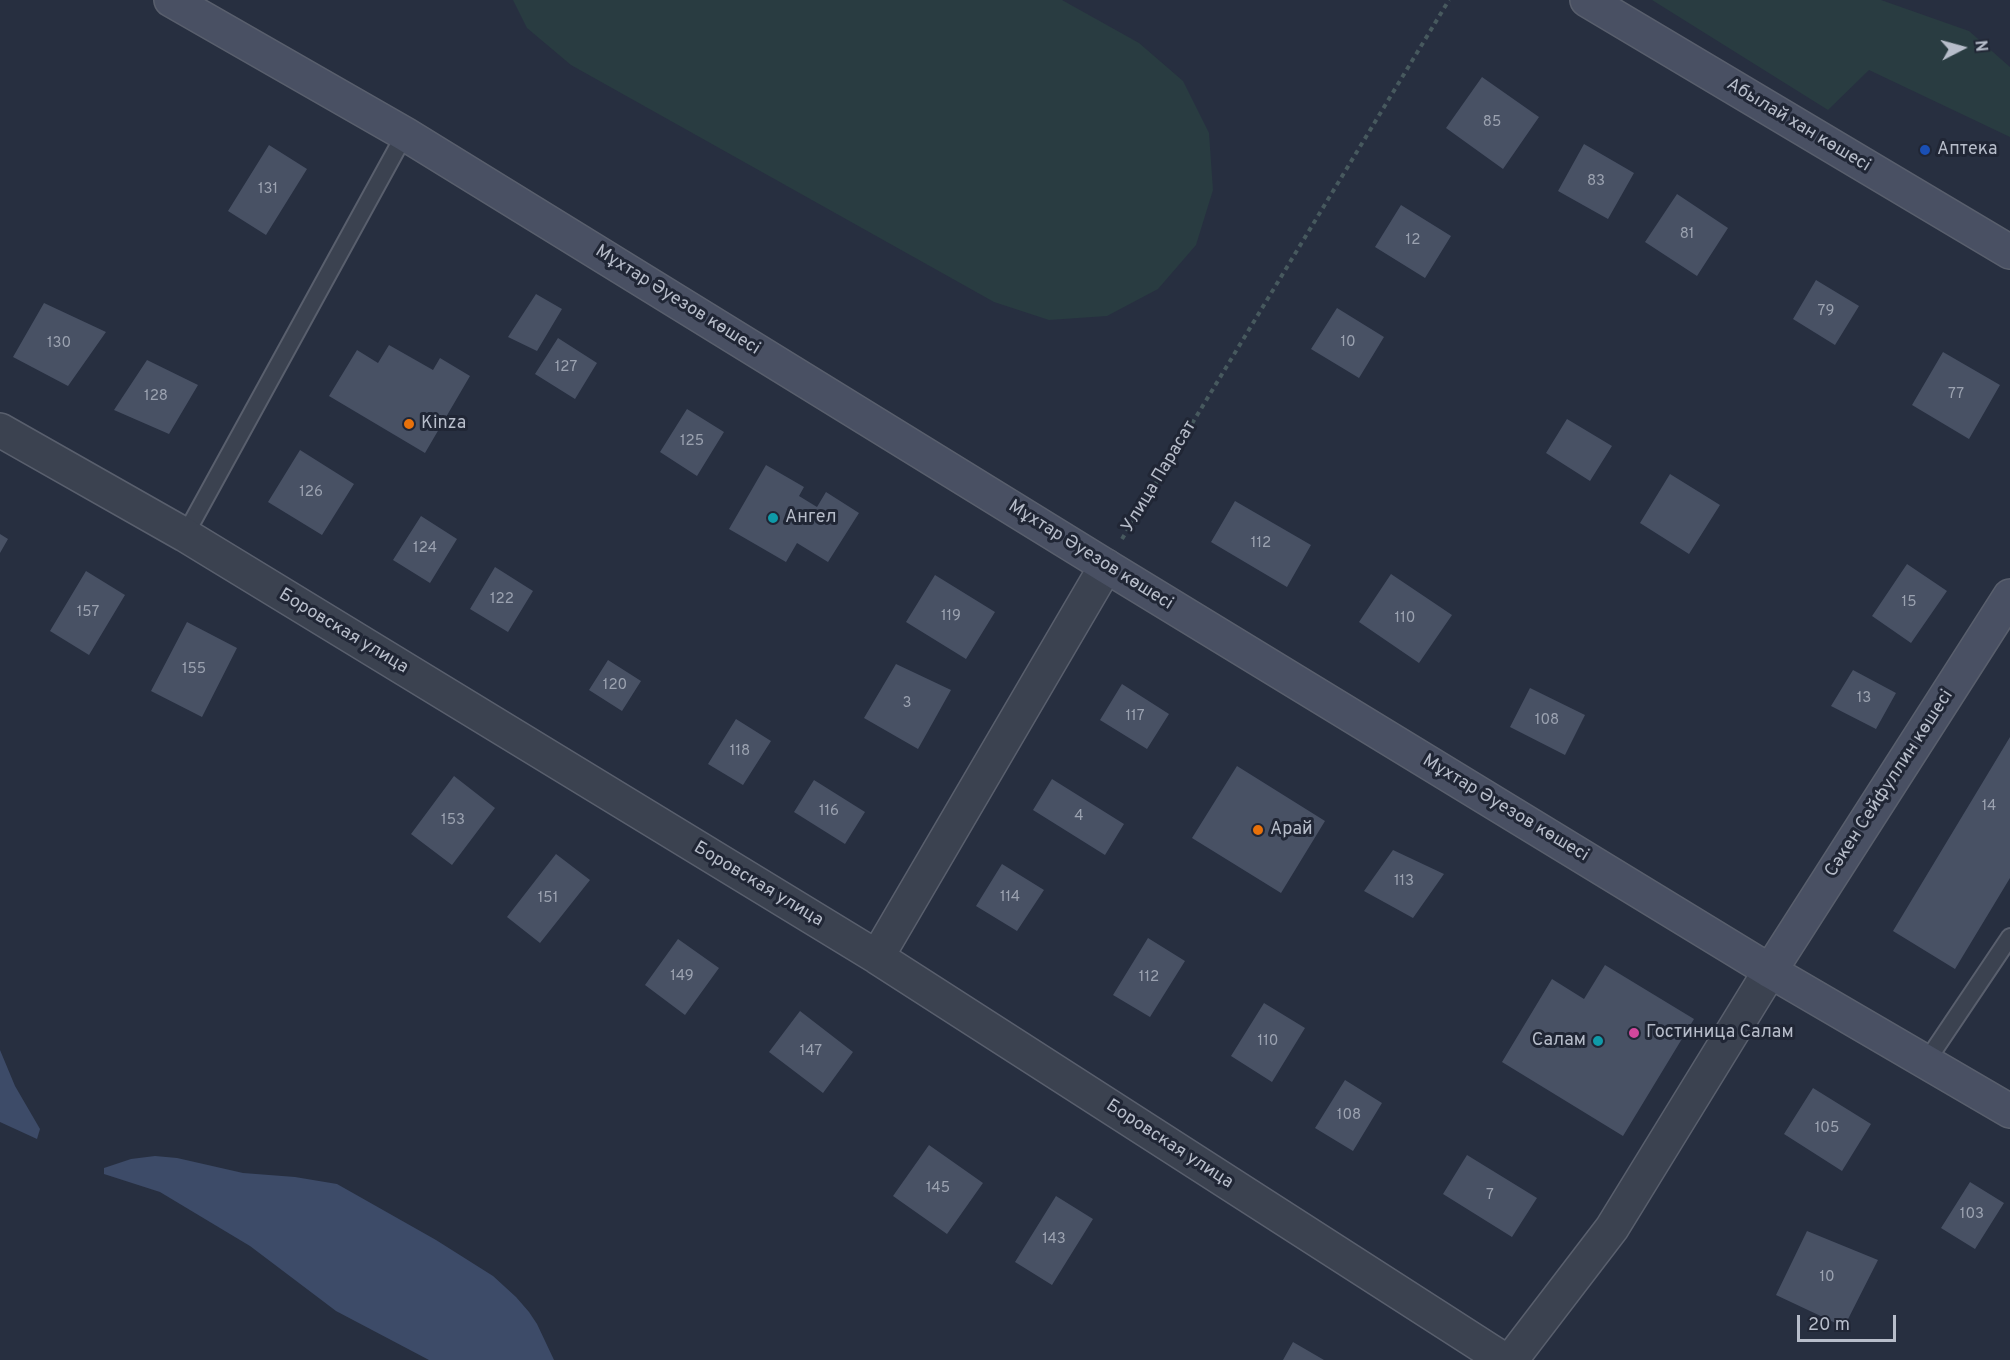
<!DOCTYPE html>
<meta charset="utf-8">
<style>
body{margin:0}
#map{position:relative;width:2010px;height:1360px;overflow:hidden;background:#272f40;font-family:Overpass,sans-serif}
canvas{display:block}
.north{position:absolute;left:1932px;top:18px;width:60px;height:60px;-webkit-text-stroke:4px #202635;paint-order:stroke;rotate:84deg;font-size:16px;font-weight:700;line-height:24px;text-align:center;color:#b7bdca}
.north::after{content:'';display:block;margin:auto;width:21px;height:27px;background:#b7bdca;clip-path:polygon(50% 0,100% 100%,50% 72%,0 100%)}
.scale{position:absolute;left:1797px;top:1315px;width:99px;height:27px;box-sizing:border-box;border:3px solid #b7bdca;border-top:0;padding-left:8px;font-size:18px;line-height:21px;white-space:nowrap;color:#b7bdca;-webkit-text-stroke:4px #202635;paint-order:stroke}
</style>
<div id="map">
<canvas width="2010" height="1360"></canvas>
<div class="north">N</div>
<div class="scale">20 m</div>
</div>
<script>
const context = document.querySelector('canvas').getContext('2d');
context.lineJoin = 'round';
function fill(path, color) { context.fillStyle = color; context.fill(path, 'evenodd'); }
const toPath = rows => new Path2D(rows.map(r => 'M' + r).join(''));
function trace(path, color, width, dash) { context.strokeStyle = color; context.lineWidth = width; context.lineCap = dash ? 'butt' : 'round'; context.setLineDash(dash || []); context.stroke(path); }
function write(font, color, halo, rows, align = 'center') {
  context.font = font + ' Overpass,sans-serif'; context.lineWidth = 6; context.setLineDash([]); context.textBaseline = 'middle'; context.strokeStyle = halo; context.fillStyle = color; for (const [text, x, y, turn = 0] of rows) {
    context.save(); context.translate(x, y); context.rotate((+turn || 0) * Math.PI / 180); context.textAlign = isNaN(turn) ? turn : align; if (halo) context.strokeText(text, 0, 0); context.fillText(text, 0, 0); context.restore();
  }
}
const green = toPath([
 [513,0,1062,0,1139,43,1183,81,1209,133,1213,190,1196,245,1158,289,1107,316,1049,320,994,302,571,65,527,28],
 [1652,0,1881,0,1969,31,2010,67,2010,137,1869,70,1828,110]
]);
const water = toPath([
 [0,1050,15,1086,40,1129,37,1139,0,1122],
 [155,1156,177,1158,243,1173,295,1177,337,1184,436,1240,493,1276,516,1297,529,1312,537,1324,554,1360,429,1360,336,1311,250,1246,160,1192,104,1174,104,1168,131,1159]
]);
const building = toPath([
 [1482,77,1539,117,1503,169,1446,128],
 [1584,144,1634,173,1608,219,1558,191],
 [269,145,307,169,266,235,228,211],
 [1677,194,1728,228,1697,276,1645,242],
 [1401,205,1451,236,1425,278,1375,247],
 [1816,280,1859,306,1835,345,1793,319],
 [536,294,562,309,537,351,508,337],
 [44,303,106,332,68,386,13,357],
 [1337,308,1384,337,1359,378,1311,349],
 [558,338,597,363,575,399,535,374],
 [389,345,433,370,440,358,470,376,425,453,329,396,357,350,378,363],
 [1943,352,2000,385,1969,439,1912,405],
 [147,360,198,385,169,434,114,410],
 [687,409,724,432,697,476,660,452],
 [1567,419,1612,446,1590,481,1546,453],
 [300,450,354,484,322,535,268,502],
 [766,465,804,487,799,496,817,507,826,492,859,513,828,562,797,543,786,562,729,529],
 [1670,474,1720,505,1689,554,1640,523],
 [1235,501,1311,545,1287,587,1211,542],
 [421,516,457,539,430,583,393,560],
 [0,534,8,539,0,553],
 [1907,564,1947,591,1911,643,1872,616],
 [495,567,533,591,508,632,470,609],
 [86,571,125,595,89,655,50,631],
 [1391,574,1452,615,1419,663,1359,622],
 [935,575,995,612,966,659,906,622],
 [187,622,237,648,202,717,151,691],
 [608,660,641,681,622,711,589,690],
 [896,664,951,690,918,749,864,718],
 [1853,670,1896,693,1876,729,1831,706],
 [1122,684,1169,714,1147,749,1100,720],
 [1530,688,1585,715,1565,755,1510,727],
 [736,719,771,741,743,785,708,764],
 [2010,737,2010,878,1955,969,1893,931],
 [1237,766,1325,821,1281,893,1192,838],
 [454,776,495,808,452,865,411,834],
 [1052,779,1124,824,1105,855,1033,810],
 [814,780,865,812,845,844,794,812],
 [1393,850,1444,874,1413,918,1364,891],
 [556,854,590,880,540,943,507,917],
 [1002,864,1044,890,1017,931,976,906],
 [1148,938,1185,961,1150,1017,1113,995],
 [678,939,719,968,685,1015,645,985],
 [1605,965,1694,1019,1623,1136,1502,1062,1552,979,1584,999],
 [1264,1003,1305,1028,1272,1082,1231,1056],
 [800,1011,853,1052,823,1093,769,1052],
 [1345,1080,1382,1103,1353,1151,1315,1128],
 [1813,1088,1871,1124,1842,1171,1784,1134],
 [929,1145,983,1183,947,1234,893,1196],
 [1467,1155,1537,1198,1512,1237,1443,1194],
 [1970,1182,2004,1203,1975,1249,1941,1228],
 [1056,1196,1093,1219,1052,1285,1015,1262],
 [1807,1231,1878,1260,1844,1327,1776,1295],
 [1293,1342,1324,1360,1283,1360]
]);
const path = toPath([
 [1122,539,1449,0]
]);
const lane = toPath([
 [185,535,405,134],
 [1926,1062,2010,937]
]);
const street = toPath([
 [0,430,185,535,877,957,1504,1360],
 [877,957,1106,566],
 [1511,1360,1612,1228,1770,971]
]);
const secondary = toPath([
 [171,0,405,134,1106,566,1770,971,2010,1111],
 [1587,0,2010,252],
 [1770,971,2010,596]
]);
const markers = [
 [1925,150,6,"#1a4fb4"],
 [409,424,6,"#e8710a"],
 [773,518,6,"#0f9aa8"],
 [1258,830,6,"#e8710a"],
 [1634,1033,6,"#d1479c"],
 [1598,1041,6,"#0f9aa8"]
];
const numberNames = [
 ["85",1492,123],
 ["83",1596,182],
 ["131",268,190],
 ["81",1687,235],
 ["12",1413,241],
 ["79",1826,312],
 ["10",1348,343],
 ["130",59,344],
 ["127",566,368],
 ["77",1956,395],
 ["128",156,397],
 ["125",692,442],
 ["126",311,493],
 ["112",1261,544],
 ["124",425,549],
 ["122",502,600],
 ["15",1909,603],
 ["157",88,613],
 ["119",951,617],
 ["110",1405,619],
 ["155",194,670],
 ["120",615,686],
 ["13",1864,699],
 ["3",907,704],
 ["117",1135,717],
 ["108",1547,721],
 ["118",740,752],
 ["14",1989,807],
 ["116",829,812],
 ["4",1079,817],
 ["153",453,821],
 ["113",1404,882],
 ["114",1010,898],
 ["151",548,899],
 ["149",682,977],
 ["112",1149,978],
 ["110",1268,1042],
 ["147",811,1052],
 ["108",1349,1116],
 ["105",1827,1129],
 ["145",938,1189],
 ["7",1490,1196],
 ["103",1972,1215],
 ["143",1054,1240],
 ["10",1827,1278]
];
const streetNames = [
 ["Абылай хан көшесі",1798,126,31],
 ["Мұхтар Әуезов көшесі",677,301,32],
 ["Улица Парасат",1160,477,-59],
 ["Мұхтар Әуезов көшесі",1090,556,32],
 ["Боровская улица",343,632,31],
 ["Сәкен Сейфуллин көшесі",1890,784,-57],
 ["Мұхтар Әуезов көшесі",1505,809,31],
 ["Боровская улица",758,885,31],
 ["Боровская улица",1169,1145,33]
];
const poiNames = [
 ["Аптека",1937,150],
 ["Kinza",421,424],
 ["Ангел",785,518],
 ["Арай",1270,830],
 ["Гостиница Салам",1646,1033],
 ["Салам",1586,1041,"right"]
];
fill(green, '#293c41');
fill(water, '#3d4b68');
fill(building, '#485164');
trace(lane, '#595f6d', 20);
trace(street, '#595f6d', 36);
trace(secondary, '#595f6d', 36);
trace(path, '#47595e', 4, [4.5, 4.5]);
trace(lane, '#3b4250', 16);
trace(street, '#3b4250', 33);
trace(secondary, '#495063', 33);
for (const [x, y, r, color] of markers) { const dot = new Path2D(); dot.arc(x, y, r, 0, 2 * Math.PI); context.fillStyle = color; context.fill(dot); trace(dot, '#202635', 2); }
write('15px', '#9ba2b0', null, numberNames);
write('18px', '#b7bdca', '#202635', streetNames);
write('18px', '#b7bdca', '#202635', poiNames, 'left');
</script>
